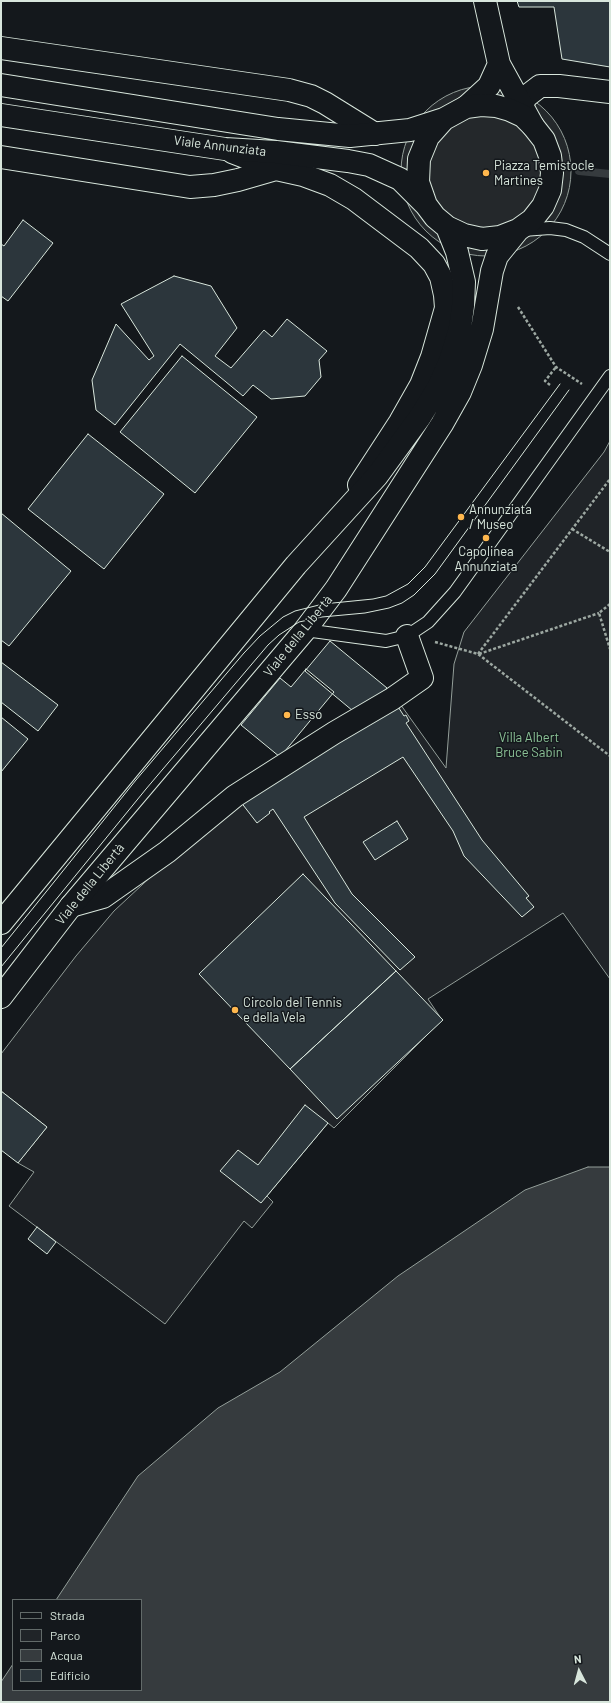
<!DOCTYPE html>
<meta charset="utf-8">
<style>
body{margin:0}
#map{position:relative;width:611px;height:1703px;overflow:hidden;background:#14181c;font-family:Barlow,sans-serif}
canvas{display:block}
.frame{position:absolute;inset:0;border:2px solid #d8e6dc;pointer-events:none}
.legend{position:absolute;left:12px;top:1599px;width:130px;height:92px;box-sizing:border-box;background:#14181c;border:1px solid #626a69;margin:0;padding:5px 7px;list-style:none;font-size:12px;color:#d8e6dc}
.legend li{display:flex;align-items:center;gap:8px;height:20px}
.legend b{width:20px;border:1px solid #626a69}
.north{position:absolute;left:559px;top:1651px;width:40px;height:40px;-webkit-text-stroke:3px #14181c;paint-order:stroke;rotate:354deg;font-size:11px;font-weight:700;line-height:16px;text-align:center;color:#d8e6dc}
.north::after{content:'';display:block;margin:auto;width:14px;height:18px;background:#d8e6dc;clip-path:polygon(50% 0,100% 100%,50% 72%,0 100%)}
</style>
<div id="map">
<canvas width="611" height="1703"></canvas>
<div class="frame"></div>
<ul class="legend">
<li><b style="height:5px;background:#14181c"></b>Strada</li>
<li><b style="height:11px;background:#202428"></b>Parco</li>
<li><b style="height:11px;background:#363b3e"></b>Acqua</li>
<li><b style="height:11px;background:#2c363c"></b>Edificio</li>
</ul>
<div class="north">N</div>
</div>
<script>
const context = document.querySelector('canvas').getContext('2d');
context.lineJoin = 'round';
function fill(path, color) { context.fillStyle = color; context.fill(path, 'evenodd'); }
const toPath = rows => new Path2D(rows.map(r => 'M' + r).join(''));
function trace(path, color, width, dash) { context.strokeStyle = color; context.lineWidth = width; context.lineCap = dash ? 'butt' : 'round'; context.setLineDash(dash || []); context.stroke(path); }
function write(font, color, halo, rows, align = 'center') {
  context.font = font + ' Barlow,sans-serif'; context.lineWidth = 3; context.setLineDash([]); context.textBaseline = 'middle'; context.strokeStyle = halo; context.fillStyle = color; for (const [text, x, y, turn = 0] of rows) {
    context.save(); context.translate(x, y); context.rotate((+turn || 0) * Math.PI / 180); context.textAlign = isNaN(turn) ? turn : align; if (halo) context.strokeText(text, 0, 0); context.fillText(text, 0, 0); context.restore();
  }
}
const green = toPath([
 [610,441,610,979,563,913,428,999,442,1020,334,1128,328,1123,267,1196,273,1202,252,1228,244,1221,165,1324,9,1206,34,1172,18,1163,47,1127,1,1091,1,1054,76,956,114,911,171,858,240,801,398,701,446,768,454,664,464,632,604,452,610,441]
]);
const parking = toPath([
 '401 171a85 85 0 1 1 170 0a85 85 0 1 1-170 0Z'
]);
const water = toPath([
 [588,1167,610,1167,610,1702,1,1702,1,1682,13,1664,13,1690,141,1690,141,1600,56,1600,138,1476,218,1408,280,1372,398,1276,525,1190,588,1167]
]);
const stream = toPath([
 [579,171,610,174]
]);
const building = toPath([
 [517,1,610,1,610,67,562,59,554,7,519,7,517,1],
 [23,220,53,243,8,301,1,296,1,244,4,246,23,220],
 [174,276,211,286,237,328,215,356,231,368,264,330,272,337,287,319,327,351,319,360,321,377,305,396,271,399,253,385,243,396,180,344,115,425,96,410,92,380,116,324,149,360,154,356,121,304,174,276],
 [182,356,257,417,195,493,120,432,182,356],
 [88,434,164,494,104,569,28,509,88,434],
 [1,513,71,571,9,646,1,640,1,513],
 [330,641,387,688,380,696,353,711,305,671,330,641],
 [1,662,58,705,38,731,1,702,1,662],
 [306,669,334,692,280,757,241,725,280,678,291,687,306,669],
 [395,702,404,716,406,715,409,721,406,723,482,840,529,896,526,898,534,907,522,917,464,856,453,831,403,757,304,817,352,894,415,957,400,970,335,903,273,809,269,812,270,813,257,823,240,801,395,702],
 [1,717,28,739,1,772,1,717],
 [397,821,408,839,375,860,363,842,397,821],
 [303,874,396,971,290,1069,199,974,303,874],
 [396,971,443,1020,337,1119,290,1069,396,971],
 [1,1091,47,1127,18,1163,1,1150,1,1091],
 [305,1105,328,1123,261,1203,220,1171,238,1150,258,1165,305,1105],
 [37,1227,56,1242,47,1254,28,1239,37,1227]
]);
const path = toPath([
 [518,307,556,367,582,384],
 [550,385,545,381,556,367],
 [572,529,610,552],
 [610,604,599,613,610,649],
 [435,642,478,654,610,756],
 [478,654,610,479],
 [479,654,599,613]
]);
const lane = toPath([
 [523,230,550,228,566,230,584,237,610,254],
 [305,630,386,641,407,636,428,622,455,592,610,376]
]);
const street = toPath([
 [1,48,289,90,311,96,325,103,375,134],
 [521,105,527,96,540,86,559,86,610,92],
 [232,152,276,169,303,175,330,185,354,199,419,248,434,264,441,277,445,295,446,308,432,357,421,385,400,422,359,485],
 [1,157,190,187,214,185,238,180,276,169],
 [71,906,103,897,167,852,235,796,334,733,392,699,422,678,407,636]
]);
const secondary = toPath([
 [485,1,499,64,533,126],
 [466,107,489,86,499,64]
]);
const primary = toPath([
 [1,85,278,129,350,136,410,130,444,119,466,107,481,105,496,106,510,110,523,116,533,126,544,140,550,156,552,173,550,190,543,206,532,220,518,230,500,237,482,239,464,235,447,227,435,217,426,205,400,179,369,165,348,161,276,152,225,149,1,115],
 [426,205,418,182,419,159,428,137,444,119],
 [1,923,296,565,377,476,420,417,438,388,450,361,460,328,463,306,464,282,457,252,447,227],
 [1,997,71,906,305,630,336,589,442,424,460,392,471,365,482,329,492,271,497,256,518,230]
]);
const tram = toPath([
 [1,948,136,780,244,653,260,636,283,617,295,611,323,604,373,599,386,596,408,584,425,567,560,384],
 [1,967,146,789,268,645,279,635,299,622,322,617,365,613,389,608,402,603,414,595,435,574,569,390]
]);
const markers = [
 [486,173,4,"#ffb74d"],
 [461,517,4,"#ffb74d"],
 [486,538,4,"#ffb74d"],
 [287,715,4,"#ffb74d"],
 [235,1010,4,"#ffb74d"]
];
const streetNames = [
 ["Viale Annunziata",220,146,7],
 ["Viale della Libertà",298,636,-51],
 ["Viale della Libertà",90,884,-51]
];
const poiNames = [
 ["Piazza Temistocle",494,166],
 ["Martines",494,181],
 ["Annunziata",469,510],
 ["/ Museo",469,525],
 ["Capolinea",486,552,"center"],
 ["Annunziata",486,567,"center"],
 ["Esso",295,715],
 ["Circolo del Tennis",243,1003],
 ["e della Vela",243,1018]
];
const parkNames = [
 ["Villa Albert",529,738],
 ["Bruce Sabin",529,753]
];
fill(green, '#202428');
trace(green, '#939e99', 1);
fill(parking, '#24282b');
trace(parking, '#939e99', 1);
fill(water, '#363b3e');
trace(water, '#939e99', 1);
trace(stream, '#363b3e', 8);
fill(building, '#2c363c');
trace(building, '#d8e6dc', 1);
trace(lane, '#d8e6dc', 14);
trace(street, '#d8e6dc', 24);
trace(secondary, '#d8e6dc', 24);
trace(primary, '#d8e6dc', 24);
trace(path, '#9da8a2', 2.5, [3, 2]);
trace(lane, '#14181c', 12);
trace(street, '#14181c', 22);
trace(secondary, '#14181c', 22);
trace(primary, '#14181c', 22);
trace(tram, '#d8e6dc', 1);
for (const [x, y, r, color] of markers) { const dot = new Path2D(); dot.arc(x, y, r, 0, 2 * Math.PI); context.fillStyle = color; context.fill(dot); trace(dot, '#14181c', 1.5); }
write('13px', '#d8e6dc', '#14181c', streetNames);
write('13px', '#d8e6dc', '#14181c', poiNames, 'left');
write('13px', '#8ac095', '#14181c', parkNames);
</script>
